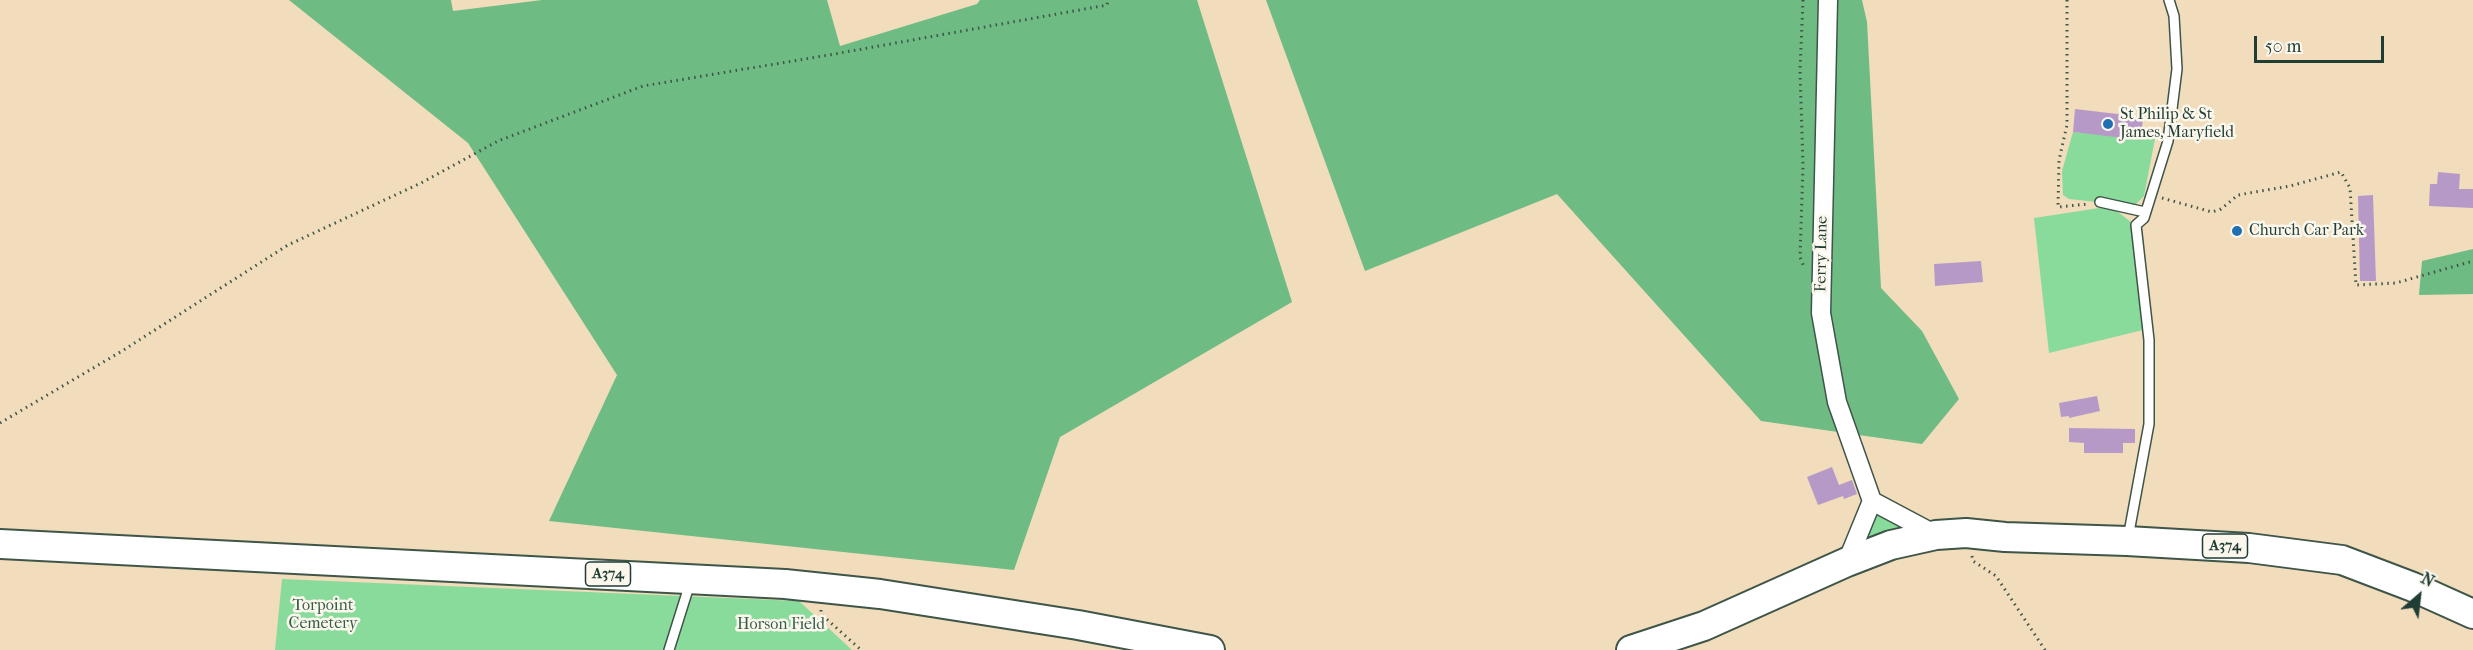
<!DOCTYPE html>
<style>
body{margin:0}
#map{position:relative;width:2473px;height:650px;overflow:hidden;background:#f1dcbc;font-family:"IM FELL French Canon",serif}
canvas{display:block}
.north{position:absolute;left:2389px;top:566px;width:60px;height:60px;-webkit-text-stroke:4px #fbf7ec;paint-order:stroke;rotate:28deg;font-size:16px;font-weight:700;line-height:24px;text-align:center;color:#1f3d34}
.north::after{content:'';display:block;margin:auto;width:21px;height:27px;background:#1f3d34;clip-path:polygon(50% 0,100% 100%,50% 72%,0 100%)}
.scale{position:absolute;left:2254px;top:36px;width:130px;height:27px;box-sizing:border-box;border:3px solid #1f3d34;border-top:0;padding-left:8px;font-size:18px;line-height:21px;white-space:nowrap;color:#1f3d34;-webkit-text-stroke:4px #fbf7ec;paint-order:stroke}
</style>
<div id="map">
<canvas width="2473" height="650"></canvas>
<div class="north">N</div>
<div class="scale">50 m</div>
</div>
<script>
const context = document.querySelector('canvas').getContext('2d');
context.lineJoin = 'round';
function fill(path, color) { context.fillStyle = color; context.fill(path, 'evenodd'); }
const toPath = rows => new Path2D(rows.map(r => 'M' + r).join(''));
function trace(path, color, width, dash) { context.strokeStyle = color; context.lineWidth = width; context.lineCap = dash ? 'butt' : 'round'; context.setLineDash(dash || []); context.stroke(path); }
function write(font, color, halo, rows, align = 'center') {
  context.font = font + ' "IM FELL French Canon",serif'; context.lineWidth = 5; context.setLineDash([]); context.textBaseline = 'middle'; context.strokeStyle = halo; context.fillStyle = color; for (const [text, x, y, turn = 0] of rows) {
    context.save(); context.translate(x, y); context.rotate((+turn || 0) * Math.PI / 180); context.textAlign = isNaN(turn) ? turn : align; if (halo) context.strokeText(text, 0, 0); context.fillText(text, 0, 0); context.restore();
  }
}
const green = toPath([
 [2073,132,2155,139,2144,196,2134,206,2069,199,2063,195,2062,171],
 [2099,208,2114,209,2131,222,2147,329,2049,353,2034,218],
 [1878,511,1908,529,1861,543],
 [282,579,799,601,852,650,275,650]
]);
const forest = toPath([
 [289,0,451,0,453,11,542,0,827,0,840,46,977,4,980,0,1197,0,1292,302,1060,437,1014,570,549,521,617,375,468,143],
 [1266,0,1862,0,1867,22,1881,288,1922,331,1959,399,1922,444,1761,421,1557,194,1365,271],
 [2473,249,2473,294,2419,295,2422,261]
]);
const building = toPath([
 [2075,109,2143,117,2141,140,2073,132],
 [2438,172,2460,174,2459,189,2473,189,2473,208,2429,206,2430,184,2437,184],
 [2373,195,2376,281,2360,281,2358,196],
 [1981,261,1983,282,1935,286,1934,264],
 [2097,396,2100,411,2069,418,2069,416,2061,417,2059,403],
 [2069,428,2135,429,2135,443,2123,443,2123,453,2084,453,2084,443,2069,442],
 [1832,467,1839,485,1852,480,1857,494,1844,499,1843,496,1818,505,1807,477]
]);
const path = toPath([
 [1803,0,1800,71,1803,165,1800,257,1804,267],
 [2067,0,2067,125,2059,160,2058,207,2088,204],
 [2162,198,2212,212,2221,209,2238,195,2290,186,2341,172,2350,188,2356,285,2396,283,2473,261],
 [0,423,122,351,288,245,421,183,498,141,643,86,829,55,1107,5,1108,0],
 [1972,556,1973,561,1996,576,2045,650],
 [821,610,821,614,861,650]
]);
const service = toPath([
 [2100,202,2145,212],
 [2128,538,2149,424,2149,340,2136,225,2144,218,2168,141,2177,69,2174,16,2169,0],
 [669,650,690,583]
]);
const minor = toPath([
 [1828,0,1821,313,1837,402,1872,501,1847,562],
 [1872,501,1936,535]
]);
const primary = toPath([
 [0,544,785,584,880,594,1078,625,1210,650],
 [1631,650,1704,626,1847,562,1891,545,1936,535,1966,533,2005,537,2127,541,2249,548,2342,560,2413,587,2473,614]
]);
const markers = [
 [2108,124,6,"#1f6fb2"],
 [2237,231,6,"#1f6fb2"]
];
const shields = [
 [2225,546,45],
 [608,574,45]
];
const shieldNames = [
 ["A374",2225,546],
 ["A374",608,574]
];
const poiNames = [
 ["St Philip & St",2120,115],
 ["James, Maryfield",2120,133],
 ["Church Car Park",2249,231]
];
const streetNames = [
 ["Ferry Lane",1822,254,-89]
];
const parkNames = [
 ["Torpoint",323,606],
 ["Cemetery",323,624],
 ["Horson Field",781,625]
];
fill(green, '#89db9c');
fill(forest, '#6ebb84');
fill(building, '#b799c8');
trace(service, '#3e5548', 12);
trace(minor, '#3e5548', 21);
trace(primary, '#3e5548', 32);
trace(path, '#3e5548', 3, [1.5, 4.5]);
trace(service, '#fff', 9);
trace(minor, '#fff', 18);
trace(primary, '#fff', 28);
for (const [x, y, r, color] of markers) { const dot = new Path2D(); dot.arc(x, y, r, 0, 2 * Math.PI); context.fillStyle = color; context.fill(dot); trace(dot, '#fbf7ec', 2); }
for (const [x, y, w] of shields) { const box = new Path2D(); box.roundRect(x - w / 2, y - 12, w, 24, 4.5); context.fillStyle = '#fbf7ec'; context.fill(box); trace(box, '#1f3d34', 1.5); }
write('bold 15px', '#1f3d34', null, shieldNames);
write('16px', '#1f3d34', '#fbf7ec', poiNames, 'left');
write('16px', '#1f3d34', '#fbf7ec', streetNames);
write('16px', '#345d49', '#fbf7ec', parkNames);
</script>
